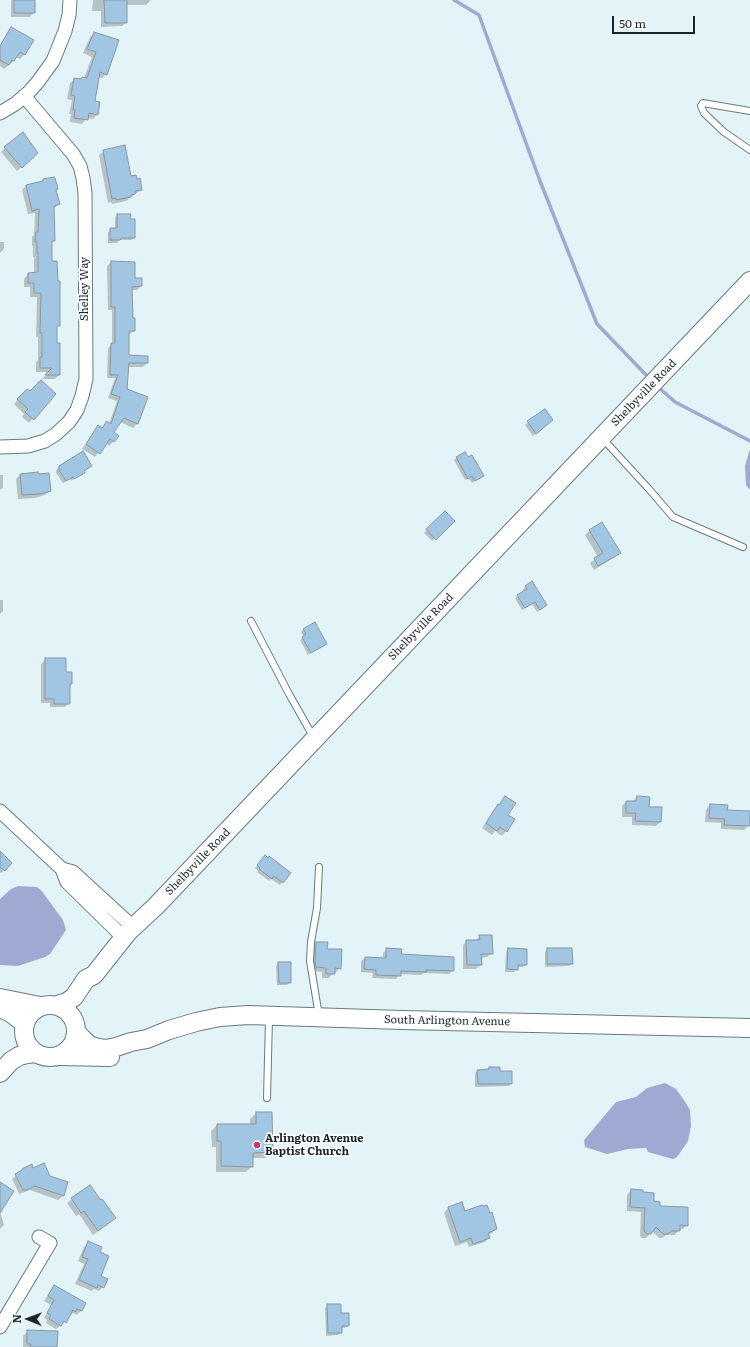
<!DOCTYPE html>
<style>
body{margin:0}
#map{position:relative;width:750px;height:1347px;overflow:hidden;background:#e3f4f8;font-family:Literata,serif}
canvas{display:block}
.north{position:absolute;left:8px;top:1299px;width:40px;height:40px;-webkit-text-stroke:3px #fbfeff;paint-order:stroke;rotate:271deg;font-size:11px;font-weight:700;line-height:16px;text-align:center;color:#1d2324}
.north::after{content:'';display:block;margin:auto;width:14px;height:18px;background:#1d2324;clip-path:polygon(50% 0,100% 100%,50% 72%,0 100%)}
.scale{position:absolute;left:612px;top:16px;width:83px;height:18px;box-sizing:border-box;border:2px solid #1d2324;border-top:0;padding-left:5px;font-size:12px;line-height:14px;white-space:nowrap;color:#1d2324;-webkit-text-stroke:3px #fbfeff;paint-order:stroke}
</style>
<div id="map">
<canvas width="750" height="1347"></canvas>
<div class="north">N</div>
<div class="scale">50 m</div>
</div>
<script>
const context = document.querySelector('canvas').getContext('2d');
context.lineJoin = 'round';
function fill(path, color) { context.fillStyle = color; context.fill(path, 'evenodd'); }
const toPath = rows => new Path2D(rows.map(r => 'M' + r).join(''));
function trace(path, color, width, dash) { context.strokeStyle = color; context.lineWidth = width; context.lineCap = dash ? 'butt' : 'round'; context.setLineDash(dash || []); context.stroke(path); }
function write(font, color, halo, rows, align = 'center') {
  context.font = font + ' Literata,serif'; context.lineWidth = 3.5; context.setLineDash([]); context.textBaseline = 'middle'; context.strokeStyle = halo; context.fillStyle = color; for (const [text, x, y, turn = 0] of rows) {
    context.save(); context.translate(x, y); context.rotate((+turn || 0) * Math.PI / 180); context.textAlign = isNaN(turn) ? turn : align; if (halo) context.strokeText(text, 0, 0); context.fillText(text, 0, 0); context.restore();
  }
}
const water = toPath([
 [750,449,750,490,746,485,745,466],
 [18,886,37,887,41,890,63,920,66,930,50,954,45,957,18,966,0,965,0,899,11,889],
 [665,1083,676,1089,686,1103,690,1110,691,1126,688,1141,677,1157,673,1159,651,1153,648,1152,646,1148,628,1149,607,1154,585,1147,584,1140,616,1102,636,1097,647,1088]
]);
const shadow = toPath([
 [11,0,34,0,34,12,30,17,11,17],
 [93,0,150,0,150,1,146,5,126,5,126,22,122,26,101,27,101,11,92,11],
 [11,29,33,41,24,55,20,59,16,57,14,61,4,69,0,66,0,45,7,33],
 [95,33,106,74,102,78,98,77,94,102,97,114,93,119,87,118,82,124,70,122,71,114,69,114,72,100,67,99,70,83,75,79,80,80,84,78,92,57,83,53,90,37],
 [5,148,33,157,17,171,1,152],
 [104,151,141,190,126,201,112,204,111,202,108,203,99,155],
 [43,180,55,190,59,204,53,209,54,241,51,243,51,262,59,325,56,328,56,344,59,375,55,379,42,379,49,372,36,372,36,362,38,360,38,337,36,337,37,297,30,297,30,287,24,287,24,279,28,274,34,274,34,257,33,257,33,246,32,246,32,237,34,235,35,213,28,214,22,190,27,185,41,182],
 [118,215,129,220,134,238,131,240,119,240,117,243,108,243,108,232,111,229,115,229,115,217],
 [0,242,4,242,4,249,0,253],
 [111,262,134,263,134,279,141,279,141,286,137,290,131,290,134,331,128,335,128,356,147,363,143,367,127,367,126,390,137,424,133,428,120,422,113,433,117,436,113,442,109,446,106,443,95,457,82,449,95,431,101,429,107,422,109,424,117,401,108,398,115,378,107,378,108,348,112,344,112,310,108,310,107,266],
 [27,390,30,393,55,394,29,423,22,417,24,414,14,404],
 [544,410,549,423,533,436,525,425],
 [457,457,483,476,472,483,469,478,465,480,454,460],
 [59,467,83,471,81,475,71,481,70,479,63,483,56,473,56,470],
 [0,475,3,475,3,488,0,490],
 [20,475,50,491,45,495,35,498,18,499,16,479],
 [445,512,453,521,432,541,424,533],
 [590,530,619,553,615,557,594,570,590,563,598,557,585,535],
 [526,587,543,608,537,612,532,604,522,610,515,598,524,591,523,589],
 [0,600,3,600,3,611,0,614],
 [304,629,326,643,308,655,300,640,304,637,301,632],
 [46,659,65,673,71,684,69,686,69,703,65,707,50,707,50,703,41,703,41,664],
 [506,797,507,815,506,831,502,836,495,831,492,835,482,828,494,810],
 [637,797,660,822,656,826,632,825,632,817,622,817,622,806,626,802,632,802],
 [710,805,726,811,749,825,744,830,721,829,721,823,705,822,706,810],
 [0,853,11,863,1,873,0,872],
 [262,859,289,873,280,885,271,879,269,881,257,872,258,871,255,868],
 [480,936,492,953,487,957,481,958,481,965,476,969,463,969,463,945,467,941,475,941],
 [316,943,326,950,340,968,336,972,334,972,329,978,322,978,322,972,312,971,312,947],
 [387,949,400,955,453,970,449,974,424,973,421,975,400,974,396,979,372,978,373,973,361,972,361,961,365,958,383,959,383,953],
 [508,949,526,965,523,967,517,967,514,972,505,972,506,952],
 [547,949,572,964,569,966,545,967,545,952],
 [278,963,290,982,287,985,277,985,276,966],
 [489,1068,499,1072,511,1083,509,1086,475,1087,475,1073,478,1071,487,1070],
 [256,1113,272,1152,266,1158,252,1158,252,1166,246,1172,216,1172,216,1147,212,1147,211,1131,217,1125,250,1125,250,1119],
 [33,1169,49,1177,63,1196,58,1200,30,1190,19,1194,12,1179,22,1170],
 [90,1186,100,1201,115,1218,93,1235,79,1214,76,1216,67,1203],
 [631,1190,642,1193,659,1207,687,1225,683,1229,679,1229,675,1235,666,1235,662,1238,659,1238,652,1231,646,1238,642,1238,640,1236,641,1212,627,1211,627,1195],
 [461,1204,464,1212,496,1229,492,1233,488,1235,489,1238,485,1242,469,1247,467,1242,455,1246,444,1213,448,1208],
 [0,1212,4,1225,0,1229],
 [89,1242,99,1252,100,1276,103,1287,99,1291,94,1289,92,1291,75,1284,84,1264,78,1261,84,1247],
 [54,1286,85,1303,81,1311,77,1315,73,1313,65,1322,56,1329,46,1323,47,1320,44,1318,51,1305,44,1301,50,1291],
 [328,1305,340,1314,348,1325,345,1328,341,1328,341,1333,338,1335,326,1336,325,1308],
 [28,1331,56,1347,23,1347,23,1336]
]);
const stream = toPath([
 [454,0,479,15,540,181,597,324,650,379],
 [657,386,675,402,750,441]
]);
const building = toPath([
 [14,0,35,0,35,13,14,13,14,0],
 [104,0,127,0,127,23,105,23,104,0],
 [11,27,34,40,25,55,20,52,14,61,12,60,9,65,0,60,0,46,11,27],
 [94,32,119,40,107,75,100,72,95,101,100,102,98,115,89,113,88,120,74,118,75,110,73,110,75,96,71,95,74,78,81,79,82,77,87,78,96,52,87,49,94,32],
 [23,132,38,153,22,168,4,147,23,132],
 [125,145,131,176,136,175,137,179,140,178,142,190,135,191,135,194,131,195,131,197,116,200,116,198,112,199,103,150,125,145],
 [54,177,55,178,58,189,56,190,60,204,54,206,55,241,52,241,52,261,57,261,58,281,60,281,60,326,57,326,57,343,60,343,60,375,45,375,52,368,40,368,40,357,42,357,42,333,40,333,41,293,34,293,34,283,28,283,28,273,38,272,38,253,37,253,37,242,35,242,36,232,38,232,39,209,32,211,26,185,43,181,43,179,54,177],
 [117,214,131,214,130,219,135,219,135,238,121,238,120,240,110,240,110,228,117,228,117,214],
 [111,261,135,262,135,278,142,278,142,286,132,287,133,318,135,318,135,331,129,331,129,355,148,356,148,363,129,363,127,389,148,397,138,424,124,418,114,432,119,436,114,442,110,439,100,454,86,444,98,425,102,428,107,421,111,424,120,397,111,394,118,375,110,375,111,343,115,343,115,307,111,307,111,261],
 [41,380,56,394,34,420,25,412,28,409,17,399,27,389,30,391,41,380],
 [545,409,553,420,536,434,527,421,545,409],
 [83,451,92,466,84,471,85,473,74,479,73,477,66,481,59,470,59,466,83,451],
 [465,452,468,457,472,455,484,476,475,481,472,476,468,479,456,457,465,452],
 [38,472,38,474,49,473,51,491,40,494,22,495,20,474,38,472],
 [445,511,455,521,436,540,426,529,445,511],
 [602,522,621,553,598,566,594,558,603,553,589,530,602,522],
 [532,581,547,605,540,610,535,602,525,608,517,595,527,589,525,586,532,581],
 [315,622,327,644,311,653,302,637,306,634,303,629,315,622],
 [45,658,66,658,66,672,72,672,72,684,70,684,70,704,54,704,54,699,45,699,45,658],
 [505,796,516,803,508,815,515,819,507,832,500,827,497,831,486,823,498,804,499,805,505,796],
 [637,796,650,797,649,807,662,807,661,822,635,821,636,813,626,813,626,801,636,801,637,796],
 [710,804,728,805,727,810,750,811,750,826,724,825,725,819,709,818,710,804],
 [0,851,12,863,5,871,0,867,0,851],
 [265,855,268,858,269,856,291,873,283,883,274,876,272,879,259,869,260,868,257,865,265,855],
 [479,935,492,935,493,954,481,954,482,965,467,965,466,940,480,940,479,935],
 [316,942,328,942,327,949,342,949,341,969,335,968,335,974,326,974,326,968,316,967,315,961,316,942],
 [386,948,402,949,401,954,454,957,454,971,426,970,426,972,401,971,401,976,376,975,376,970,364,969,365,957,386,958,386,948],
 [508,948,527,949,527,965,518,965,518,970,507,969,508,948],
 [547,948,572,948,573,964,547,964,547,948],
 [278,962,291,962,291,983,279,983,278,962],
 [489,1067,500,1067,500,1071,512,1071,512,1084,478,1084,477,1070,489,1069,489,1067],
 [256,1112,272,1112,273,1152,253,1153,253,1167,221,1166,221,1141,217,1141,217,1124,256,1124,256,1112],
 [44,1163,50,1176,68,1182,64,1196,35,1186,27,1190,23,1190,15,1174,22,1170,22,1169,32,1164,33,1168,44,1163],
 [0,1182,14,1191,0,1213,0,1182],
 [90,1185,101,1200,102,1199,116,1218,98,1231,84,1211,81,1213,71,1198,90,1185],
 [631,1189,643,1190,643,1192,654,1193,654,1201,660,1202,660,1206,688,1207,688,1226,680,1225,680,1231,671,1231,668,1234,663,1234,656,1227,651,1234,647,1234,644,1231,645,1208,630,1207,631,1189],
 [462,1202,465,1211,482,1205,483,1206,487,1205,490,1213,492,1212,497,1229,488,1233,490,1238,473,1244,471,1238,460,1242,448,1207,462,1202],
 [88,1241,102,1247,100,1252,109,1256,101,1276,108,1279,104,1288,98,1285,97,1288,79,1280,88,1259,82,1257,88,1241],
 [54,1285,86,1303,82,1311,77,1309,75,1312,73,1310,66,1323,64,1321,61,1326,49,1319,51,1315,47,1313,54,1300,48,1296,54,1285],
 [327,1304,341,1304,341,1313,349,1313,349,1326,342,1326,342,1333,328,1333,327,1304],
 [27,1330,58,1331,57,1347,30,1347,31,1344,27,1344,27,1330]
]);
const lane = toPath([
 [750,111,703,103,701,106,704,113,724,132,750,150],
 [603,439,648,488,673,517,743,547],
 [251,621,289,694,314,738],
 [319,867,317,908,311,942,310,961,319,1016],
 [267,1098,269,1018]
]);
const street = toPath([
 [0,113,15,104,28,93,37,83,53,61,65,31,69,15,70,0],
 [0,447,28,446,45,441,56,434,69,422,77,410,82,396,86,379,85,193,83,178,80,166,73,154,24,96],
 [0,811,62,869],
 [123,937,67,882,62,869,73,872,133,927],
 [0,1327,50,1243,39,1237]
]);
const secondary = toPath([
 [0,998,40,1006],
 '24 1031a26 26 0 1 1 52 0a26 26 0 1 1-52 0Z',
 [57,1005,67,1002,74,997,86,979,94,975,128,932,156,906,750,281],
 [0,1008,11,1013,24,1023],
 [76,1032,89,1045,98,1048,106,1049,116,1047,131,1042,147,1039,169,1030,196,1022,220,1017,248,1015,402,1020,750,1028],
 [59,1056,110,1057],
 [0,1073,11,1061,19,1056,27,1054,36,1053]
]);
const markers = [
 [257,1145,4,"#c23871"]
];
const streetNames = [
 ["Shelley Way",85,289,-90],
 ["Shelbyville Road",644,393,-46],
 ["Shelbyville Road",421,627,-46],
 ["Shelbyville Road",198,862,-46],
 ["South Arlington Avenue",447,1021,1]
];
const poiNames = [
 ["Arlington Avenue",265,1139],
 ["Baptist Church",265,1152]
];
fill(water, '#9faad2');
fill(shadow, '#0003');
trace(stream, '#9faad2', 3.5);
fill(building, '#a0c6e4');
trace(building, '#8b969f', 1);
trace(lane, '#6b7a7e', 8);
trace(street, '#6b7a7e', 15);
trace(secondary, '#6b7a7e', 20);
trace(lane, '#fff', 6);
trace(street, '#fff', 13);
trace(secondary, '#fff', 18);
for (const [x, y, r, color] of markers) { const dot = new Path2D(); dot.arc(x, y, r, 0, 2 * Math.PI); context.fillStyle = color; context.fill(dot); trace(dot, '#fbfeff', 1.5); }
write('11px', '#1d2324', '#fbfeff', streetNames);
write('bold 11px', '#1d2324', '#fbfeff', poiNames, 'left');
</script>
